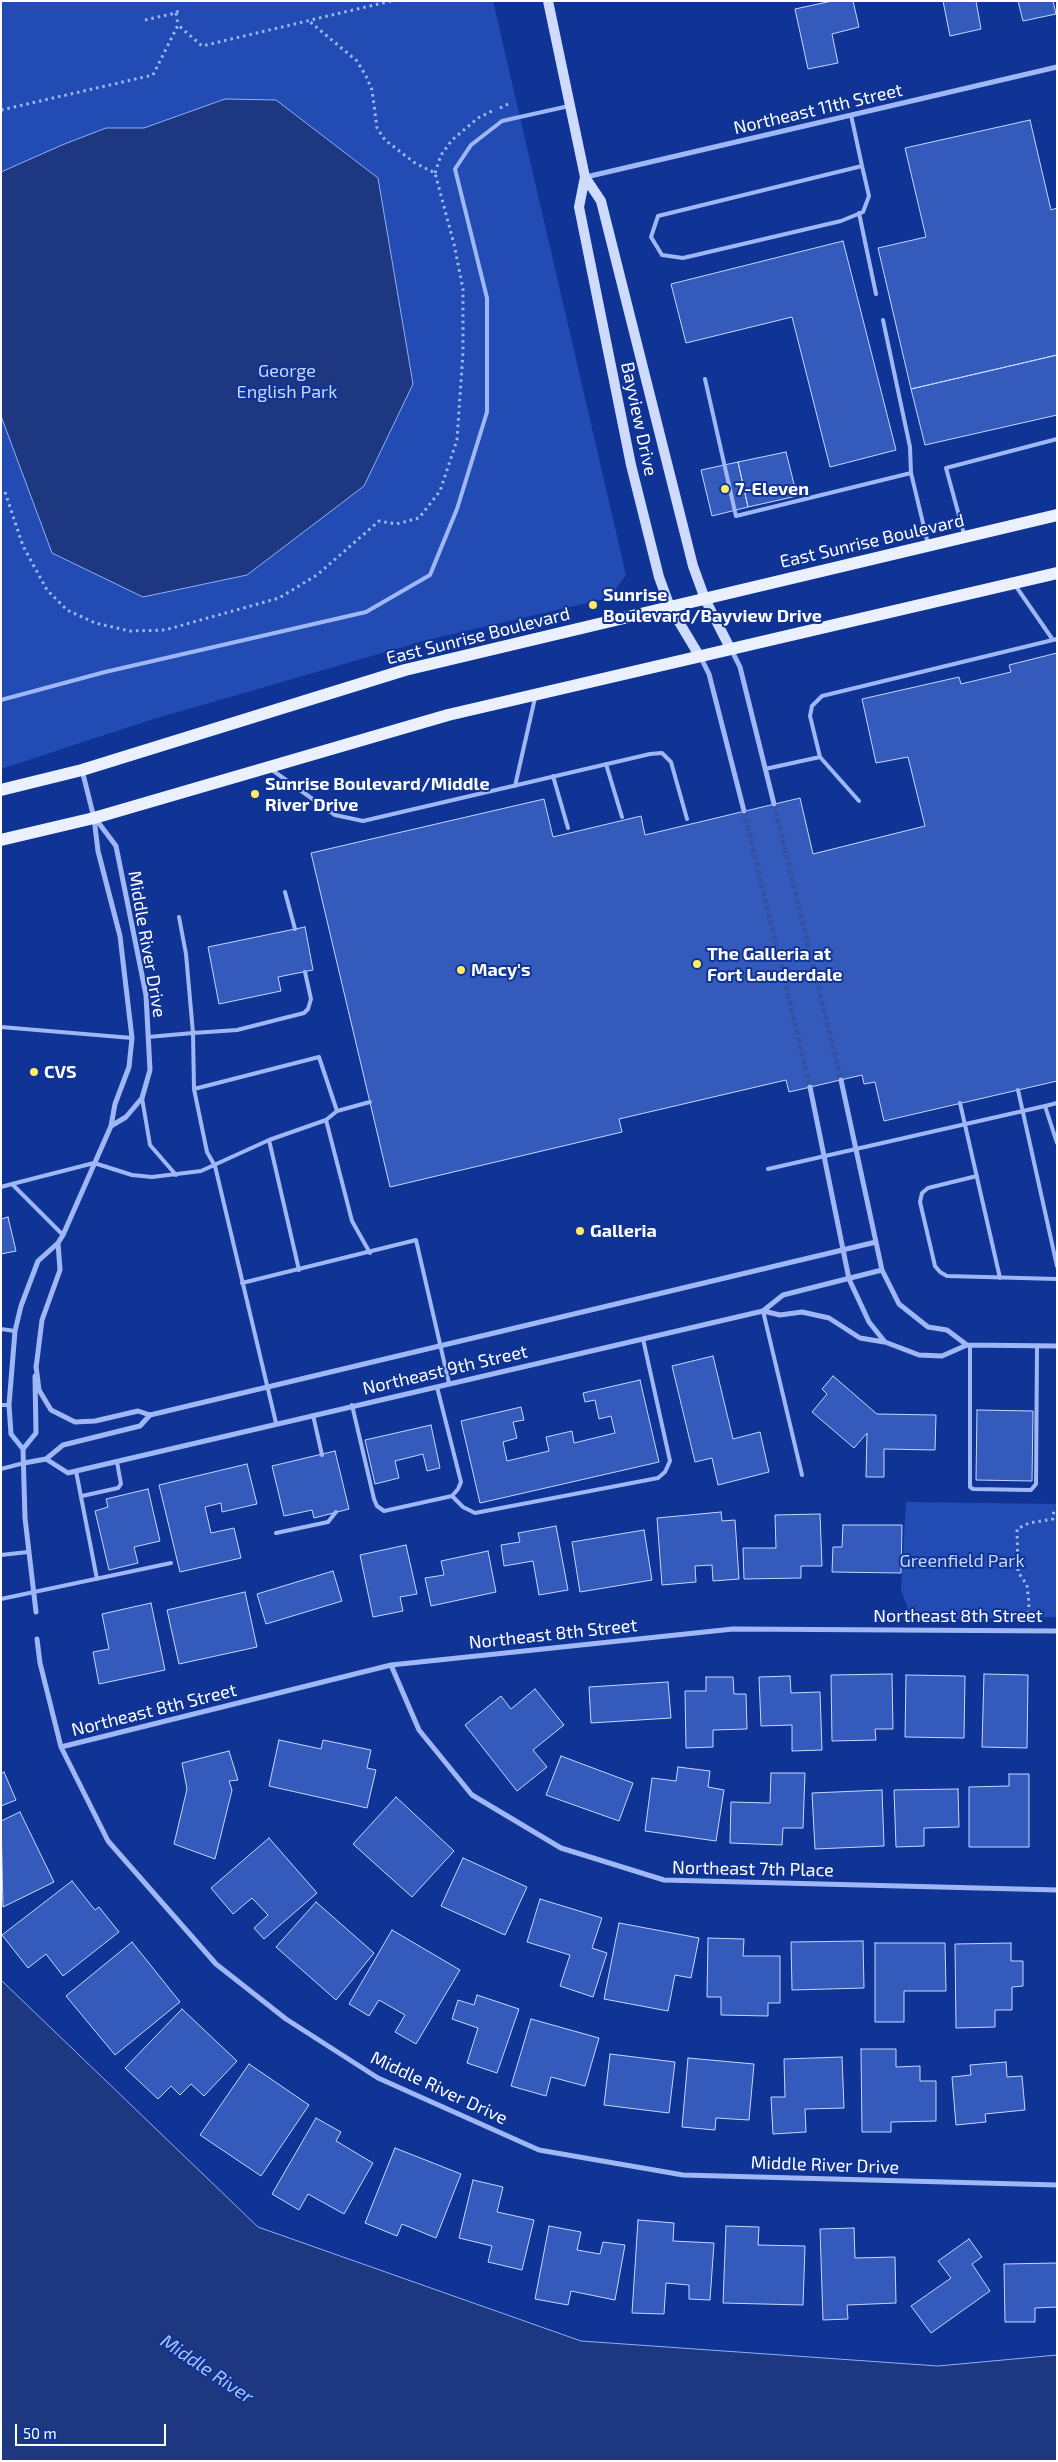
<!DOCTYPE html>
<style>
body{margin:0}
#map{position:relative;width:1058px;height:2462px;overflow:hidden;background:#103495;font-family:"Exo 2",sans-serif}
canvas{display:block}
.frame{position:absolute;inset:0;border:2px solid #fff;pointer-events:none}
.scale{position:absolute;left:15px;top:2424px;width:151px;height:22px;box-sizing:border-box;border:2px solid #fff;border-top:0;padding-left:6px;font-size:15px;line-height:18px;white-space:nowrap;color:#fff;-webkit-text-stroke:4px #103495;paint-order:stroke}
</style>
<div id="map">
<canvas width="1058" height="2462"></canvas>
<div class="frame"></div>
<div class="scale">50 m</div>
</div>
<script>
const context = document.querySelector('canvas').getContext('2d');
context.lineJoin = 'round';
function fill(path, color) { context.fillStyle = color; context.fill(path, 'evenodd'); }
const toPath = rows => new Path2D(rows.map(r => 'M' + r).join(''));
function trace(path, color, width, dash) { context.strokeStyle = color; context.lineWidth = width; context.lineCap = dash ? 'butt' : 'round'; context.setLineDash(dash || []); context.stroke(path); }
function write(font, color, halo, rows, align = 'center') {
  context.font = font + ' "Exo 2",sans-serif'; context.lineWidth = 4; context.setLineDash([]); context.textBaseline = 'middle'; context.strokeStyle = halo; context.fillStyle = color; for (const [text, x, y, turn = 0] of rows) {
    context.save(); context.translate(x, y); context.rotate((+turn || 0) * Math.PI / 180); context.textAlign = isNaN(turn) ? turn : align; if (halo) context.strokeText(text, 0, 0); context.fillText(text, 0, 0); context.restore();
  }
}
const green = toPath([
 [1,1,493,1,626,575,609,598,427,640,147,721,1,769],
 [906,1502,1057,1504,1057,1617,957,1619,910,1615,901,1590]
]);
const water = toPath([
 [225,99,276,100,378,178,413,384,364,486,247,575,143,597,52,553,1,416,1,172,62,145,106,128,144,128,225,99],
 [1,1980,258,2227,581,2341,938,2366,1057,2355,1057,2461,1,2461,1,1980]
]);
const building = toPath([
 [832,1,853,1,859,27,832,34,838,63,808,69,795,9,832,1],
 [943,1,976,1,981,29,950,36,943,1],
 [1018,1,1053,1,1056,14,1023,21,1018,1],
 [1030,120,1051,210,1057,208,1057,355,911,389,878,248,926,237,905,148,1030,120],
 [843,241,896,450,830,467,792,317,686,343,671,284,843,241],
 [1057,355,1057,415,925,445,911,389,1057,355],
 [786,452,797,496,748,507,738,462,786,452],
 [738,462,748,507,712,516,701,470,738,462],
 [1057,653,1057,1081,884,1121,875,1082,864,1084,862,1075,789,1092,786,1080,619,1119,622,1132,390,1187,311,853,544,799,553,837,641,816,645,835,800,798,813,854,925,826,908,757,876,763,862,699,959,677,961,684,1011,672,1009,665,1057,653],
 [305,927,313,970,278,977,281,991,219,1004,208,947,305,927],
 [8,1217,16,1251,1,1254,1,1219,8,1217],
 [713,1356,733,1439,760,1432,769,1472,718,1485,712,1458,695,1462,672,1366,713,1356],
 [833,1376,877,1414,936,1415,935,1450,884,1449,884,1477,866,1477,867,1433,854,1448,812,1412,827,1394,822,1389,833,1376],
 [640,1380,659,1462,480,1503,461,1421,521,1407,524,1420,513,1422,517,1438,503,1442,507,1461,549,1451,546,1437,572,1431,574,1443,615,1433,611,1416,599,1419,595,1400,585,1402,583,1393,640,1380],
 [977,1410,1033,1411,1032,1481,976,1480,977,1410],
 [431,1425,440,1468,427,1471,423,1454,395,1461,399,1478,375,1484,365,1440,431,1425],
 [335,1451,349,1509,314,1518,312,1510,284,1516,272,1466,335,1451],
 [247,1464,257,1504,222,1512,221,1503,205,1507,211,1533,234,1528,241,1558,180,1572,159,1485,247,1464],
 [148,1489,160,1541,134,1547,138,1563,109,1570,95,1511,108,1507,106,1499,148,1489],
 [721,1512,722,1521,735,1520,739,1579,713,1581,712,1565,695,1566,696,1582,662,1585,657,1518,721,1512],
 [820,1514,822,1566,801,1566,801,1578,744,1579,743,1548,776,1548,775,1515,820,1514],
 [843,1525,902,1525,901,1573,832,1572,833,1547,842,1547,843,1525],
 [556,1526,568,1590,539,1595,533,1561,504,1566,501,1545,520,1542,518,1533,556,1526],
 [644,1530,652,1580,580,1592,572,1542,644,1530],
 [406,1545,417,1594,400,1597,403,1611,373,1617,360,1555,406,1545],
 [488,1551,496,1592,431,1606,425,1578,444,1575,441,1561,488,1551],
 [333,1571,342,1601,266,1624,257,1594,333,1571],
 [245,1592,257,1647,179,1664,167,1610,245,1592],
 [151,1603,165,1670,99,1684,93,1652,109,1649,102,1614,151,1603],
 [892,1674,893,1729,875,1729,876,1740,832,1741,831,1675,892,1674],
 [984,1674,1028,1675,1027,1748,982,1747,984,1674],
 [906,1675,965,1676,964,1738,905,1737,906,1675],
 [790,1676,791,1693,820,1692,822,1750,792,1751,792,1725,761,1726,759,1677,790,1676],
 [706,1677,733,1677,734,1694,746,1694,747,1729,713,1730,713,1747,686,1748,685,1691,706,1691,706,1677],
 [668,1682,671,1718,591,1723,589,1687,668,1682],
 [535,1689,564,1725,533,1750,547,1767,517,1791,465,1725,501,1696,511,1709,535,1689],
 [279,1740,321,1749,323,1740,371,1750,367,1768,376,1770,367,1808,269,1786,279,1740],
 [229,1751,238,1780,229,1781,232,1790,215,1859,174,1844,187,1789,182,1763,229,1751],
 [561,1756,633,1783,619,1821,546,1795,561,1756],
 [678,1767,710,1771,708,1787,724,1790,716,1841,645,1831,652,1778,676,1781,678,1767],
 [4,1772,16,1800,1,1806,1,1774,4,1772],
 [771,1773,805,1773,803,1828,783,1828,782,1845,730,1843,731,1802,770,1803,771,1773],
 [1009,1774,1029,1774,1029,1847,969,1847,969,1787,1009,1786,1009,1774],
 [958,1789,959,1827,924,1828,924,1846,896,1847,894,1790,958,1789],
 [882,1790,884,1846,815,1849,812,1793,882,1790],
 [396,1797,454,1851,412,1897,353,1844,396,1797],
 [20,1812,54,1882,3,1907,1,1821,20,1812],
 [269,1838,317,1893,264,1939,254,1928,268,1915,252,1898,233,1914,211,1888,269,1838],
 [463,1858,527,1887,505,1935,441,1906,463,1858],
 [72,1881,95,1910,99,1907,119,1932,63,1976,46,1954,28,1968,2,1935,72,1881],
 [540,1899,602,1918,592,1948,607,1953,593,1997,560,1986,570,1955,527,1942,540,1899],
 [316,1902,374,1953,336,2000,276,1947,316,1902],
 [619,1923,699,1938,691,1978,675,1975,668,2011,604,1999,619,1923],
 [392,1930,460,1970,416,2044,395,2032,405,2015,379,2000,369,2016,349,2004,392,1930],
 [708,1938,744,1939,743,1956,780,1956,780,2003,768,2003,768,2016,721,2015,721,1997,707,1997,708,1938],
 [863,1941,864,1988,792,1990,791,1942,863,1941],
 [132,1942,180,2002,115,2055,66,1996,132,1942],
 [875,1943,945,1943,946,1991,904,1991,904,2022,875,2022,875,1943],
 [1011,1943,1011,1961,1023,1961,1023,1986,1012,1987,1012,2010,995,2010,995,2027,956,2028,955,1944,1011,1943],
 [477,1995,519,2009,497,2073,467,2063,478,2028,452,2019,458,2000,474,2005,477,1995],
 [182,2009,237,2061,204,2096,191,2084,180,2095,171,2086,158,2099,125,2068,182,2009],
 [531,2019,599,2038,585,2086,551,2077,546,2096,511,2086,531,2019],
 [861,2049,896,2049,896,2067,920,2066,920,2081,936,2081,936,2121,891,2122,891,2132,862,2132,861,2049],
 [610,2054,675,2062,669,2113,604,2105,610,2054],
 [842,2057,844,2108,805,2109,806,2132,773,2134,771,2097,785,2097,784,2059,842,2057],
 [688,2058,754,2064,749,2120,716,2118,715,2130,682,2127,688,2058],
 [1006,2062,1007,2077,1022,2076,1025,2110,985,2114,986,2122,956,2125,952,2077,971,2075,970,2065,1006,2062],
 [249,2064,309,2105,261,2176,200,2135,249,2064],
 [316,2118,341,2132,336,2141,373,2163,344,2214,308,2194,299,2210,272,2194,316,2118],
 [395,2148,461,2174,436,2238,402,2224,397,2236,365,2223,395,2148],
 [473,2180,503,2187,497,2212,534,2220,522,2270,488,2262,492,2246,459,2238,473,2180],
 [638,2220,674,2223,673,2241,714,2243,710,2300,689,2299,689,2285,666,2283,664,2314,632,2313,638,2220],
 [549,2226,581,2232,577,2250,600,2254,603,2242,625,2245,615,2300,571,2291,568,2305,535,2299,549,2226],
 [726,2226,759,2227,758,2245,805,2246,803,2305,723,2303,726,2226],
 [854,2228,855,2258,895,2257,896,2303,847,2305,848,2319,823,2320,820,2229,854,2228],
 [969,2239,982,2257,972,2264,990,2291,931,2333,911,2306,951,2278,938,2261,969,2239],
 [1057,2263,1057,2307,1035,2308,1035,2322,1005,2322,1004,2264,1057,2263]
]);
const streetTunnel = toPath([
 [774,804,841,1080],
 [744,811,810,1087]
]);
const path = toPath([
 [176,13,178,25],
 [145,20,176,13,181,8],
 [500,108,508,104],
 [1,110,153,75,178,25,202,46,391,1],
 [435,173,441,155,452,140,478,118,494,110],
 [5,492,23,546,47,590,67,610,95,623,130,631,165,630,279,598,317,575,379,521,396,524,419,518,440,491,457,440,463,352,463,289,454,244,435,173,415,163,385,140,377,128,372,90,366,76,357,61,309,21],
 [1028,1620,1029,1603,1027,1585,1018,1572,1017,1529,1029,1523,1053,1519,1054,1509]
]);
const lane = toPath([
 [851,115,862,166,869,196,863,212,841,221,683,258,662,255,651,237,658,216,862,166],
 [859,213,876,294],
 [883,320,910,447,911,473],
 [705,379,736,516,911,473,928,544],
 [964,534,946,468,1057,439],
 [1015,585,1053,640],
 [1,700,105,672,366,612,430,575,457,509,487,412,487,298,455,169,471,145,502,121,569,106],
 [820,757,810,716,812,706,822,696,1057,639],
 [606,764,622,817],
 [765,769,820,757,859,801],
 [272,770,335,815,363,821,650,754,662,753,671,762,687,819],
 [553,776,568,828],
 [515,786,535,698],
 [285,892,295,929],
 [179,917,186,954,193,1033,237,1030,304,1013,308,1009,311,999,305,972],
 [1,1027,132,1038],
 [148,1037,193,1033,194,1089,207,1152,215,1166,276,1423],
 [1018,1090,1057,1266],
 [142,1098,150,1145,176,1175],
 [960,1103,1000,1278],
 [1045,1106,1057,1103],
 [337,1111,370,1102],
 [326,1120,352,1221,370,1253],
 [269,1140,299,1270],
 [768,1169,1045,1106,1057,1143],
 [977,1176,928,1188,922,1193,920,1202,935,1266,940,1272,947,1276,1057,1279],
 [12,1184,94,1163,132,1175,152,1177,201,1171,269,1140,326,1120,337,1111,319,1057,194,1089],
 [1,1187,12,1184,63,1235],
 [242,1283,416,1240,449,1383],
 [763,1311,802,1475],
 [1,1329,15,1331],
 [970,1346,970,1487,973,1489,1031,1490,1036,1484,1037,1346],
 [437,1387,461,1482,458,1489,452,1496,463,1507,475,1513,658,1478,665,1472,670,1461,643,1339],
 [1,1405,9,1405],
 [352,1405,374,1499,377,1506,384,1511,452,1496],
 [313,1415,322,1455],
 [1,1469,24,1463],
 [76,1471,97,1579],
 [82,1496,118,1488,121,1484,117,1462],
 [276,1533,328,1522,336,1512],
 [1,1555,28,1552],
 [1,1599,171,1563]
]);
const street = toPath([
 [586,177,1057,67],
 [732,651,740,667,774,804],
 [701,658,709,674,744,811],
 [95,818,116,846,146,995,150,1070,142,1098,126,1117,111,1126],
 [841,1080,882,1270,899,1304,928,1327,947,1330,967,1345],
 [810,1087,849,1279,869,1322,885,1342,919,1355,942,1356,967,1345,1057,1346],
 [763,1311,780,1315,802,1312,829,1318,860,1338,884,1342],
 [36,1366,39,1390,51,1410,75,1422,95,1421,138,1411,150,1415,876,1242],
 [36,1368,42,1320,60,1270,58,1243],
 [23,1449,36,1433,35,1376],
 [46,1459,68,1473,76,1471,763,1311,783,1295,882,1270],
 [24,1463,46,1459,63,1445,140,1426,150,1415],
 [36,1612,25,1518,23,1449,11,1434,9,1405,15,1331,21,1306,38,1261,58,1243,63,1235,111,1126,115,1104,129,1067,132,1038,120,936,98,851,94,818,82,770],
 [37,1639,40,1663,61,1747,108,1841,216,1964,286,2019,378,2078,539,2150,683,2175,1057,2185],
 [391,1665,419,1730,472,1795,561,1848,664,1880,1057,1890],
 [61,1747,391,1665,733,1629,1057,1631]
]);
const secondary = toPath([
 [548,1,585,177,601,201,693,566,705,599,731,650],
 [585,177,579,207,631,465,659,577,670,607,700,657]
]);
const primary = toPath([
 [1,790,82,770,405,670,1057,515],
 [1,840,94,818,448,715,1057,573]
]);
const markers = [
 [725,489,5,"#ffec61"],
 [593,605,5,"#ffec61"],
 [255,794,5,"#ffec61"],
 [697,964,5,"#ffec61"],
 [461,970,5,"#ffec61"],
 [34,1072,5,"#ffec61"],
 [580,1231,5,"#ffec61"]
];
const streetNames = [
 ["Northeast 11th Street",818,109,-13],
 ["Bayview Drive",639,419,78],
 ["East Sunrise Boulevard",872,541,-13],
 ["East Sunrise Boulevard",478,636,-14],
 ["Middle River Drive",147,944,80],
 ["Northeast 9th Street",445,1370,-13],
 ["Northeast 8th Street",958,1616],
 ["Northeast 8th Street",553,1634,-6],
 ["Northeast 8th Street",154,1710,-14],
 ["Northeast 7th Place",753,1869,1],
 ["Middle River Drive",439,2088,25],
 ["Middle River Drive",825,2165,2]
];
const parkNames = [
 ["George",287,371],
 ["English Park",287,392],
 ["Greenfield Park",962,1561]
];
const poiNames = [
 ["7-Eleven",735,489],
 ["Sunrise",603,595],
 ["Boulevard/Bayview Drive",603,616],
 ["Sunrise Boulevard/Middle",265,784],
 ["River Drive",265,805],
 ["The Galleria at",707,954],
 ["Fort Lauderdale",707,975],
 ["Macy's",471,970],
 ["CVS",44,1072],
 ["Galleria",590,1231]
];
const waterNames = [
 ["Middle River",207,2369,34]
];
fill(green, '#224cb4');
fill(water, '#1d3781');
trace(water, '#90aff7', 1);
fill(building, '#345abc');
trace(building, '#c7d6fe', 1);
trace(streetTunnel, '#3452a5', 5, [5, 2.5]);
trace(path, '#9fb7f4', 3, [2.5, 4]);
trace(lane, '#9fb7f4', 4);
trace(street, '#9fb7f4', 5);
trace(secondary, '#cedbfd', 10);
trace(primary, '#ebf0ff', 12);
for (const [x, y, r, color] of markers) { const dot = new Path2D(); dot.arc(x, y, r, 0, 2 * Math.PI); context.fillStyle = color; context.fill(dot); trace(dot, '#103495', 2); }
write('18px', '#fff', '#103495', streetNames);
write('18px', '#c7d6fe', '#103495', parkNames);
write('bold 18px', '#fff', '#103495', poiNames, 'left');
write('italic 19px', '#abc2fa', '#103495', waterNames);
</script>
